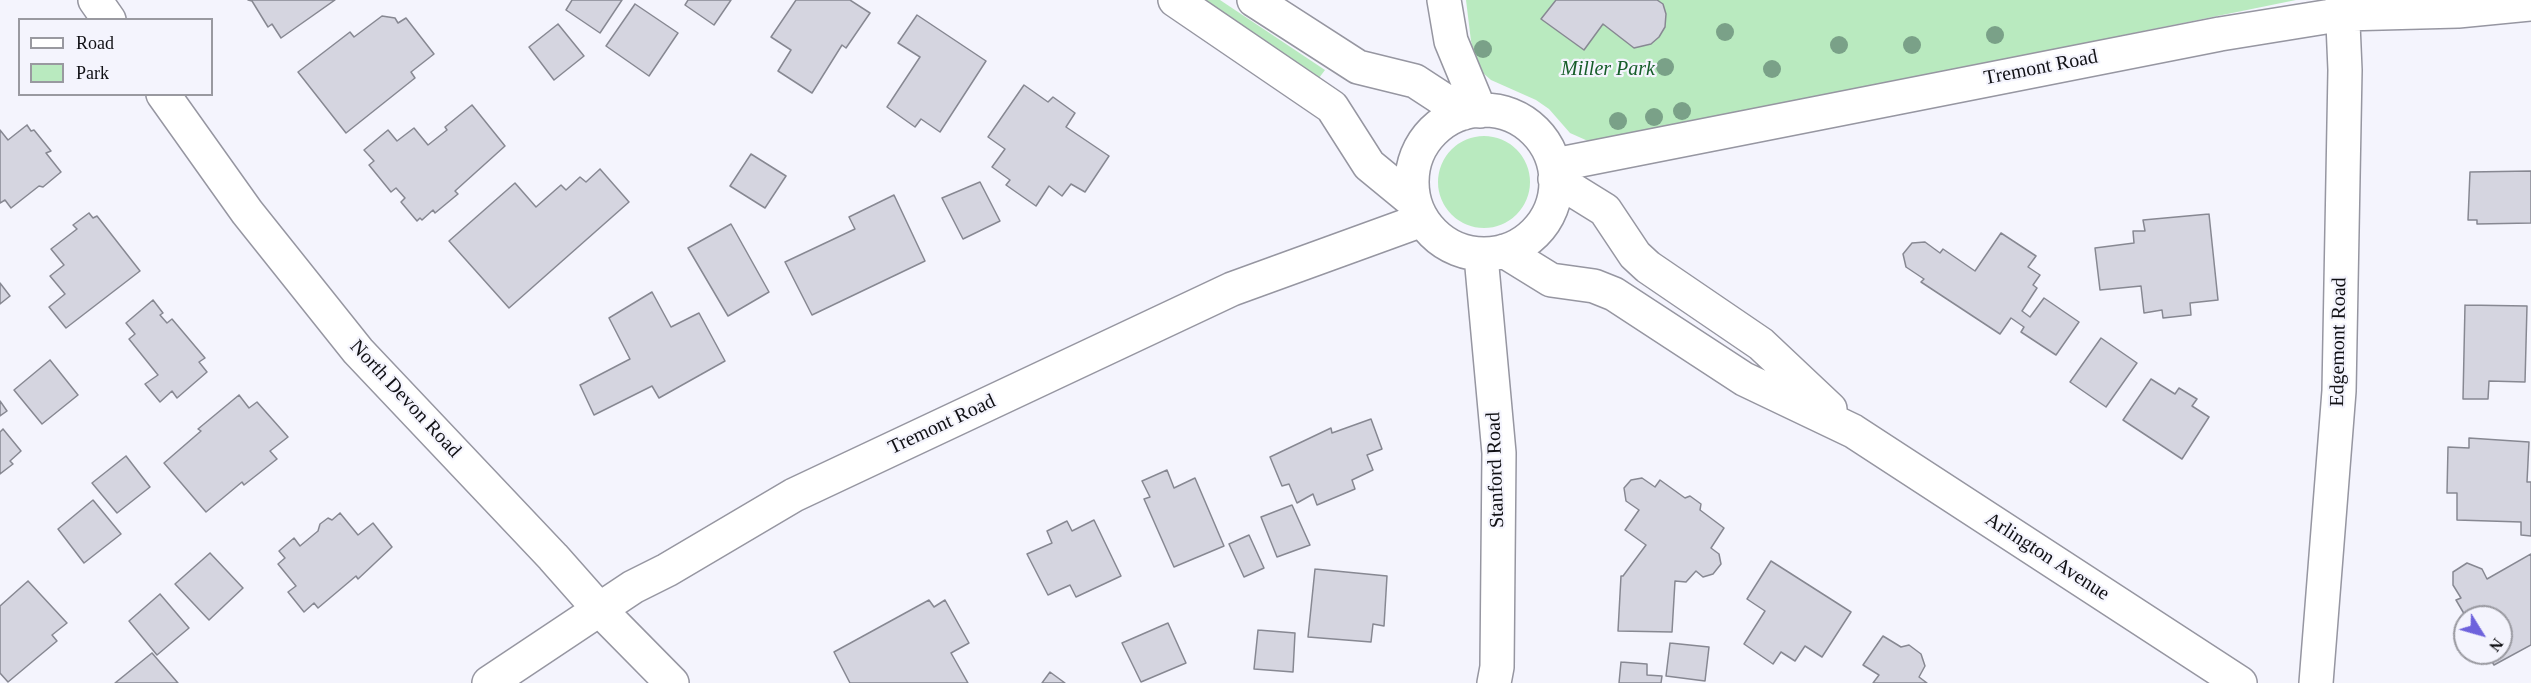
<!DOCTYPE html>
<style>
body{margin:0}
#map{position:relative;width:2531px;height:683px;overflow:hidden;background:#f4f4fd;font-family:Georgia,serif}
canvas{display:block}
.legend{position:absolute;left:18px;top:18px;width:195px;height:78px;box-sizing:border-box;background:#f4f4fd;border:2px solid #9999a0;margin:0;padding:8px 10px;list-style:none;font-size:18px;color:#101014}
.legend li{display:flex;align-items:center;gap:12px;height:30px}
.legend b{width:30px;border:2px solid #9999a0}
.north{position:absolute;left:2453px;top:605px;width:60px;height:60px;box-sizing:border-box;background:#f4f4fd;border:2px solid #9999a0;border-radius:50%;rotate:127deg;font-size:16px;font-weight:700;line-height:24px;text-align:center;color:#101014}
.north::after{content:'';display:block;margin:auto;width:21px;height:27px;background:#6e62dc;clip-path:polygon(50% 0,100% 100%,50% 72%,0 100%)}
</style>
<div id="map">
<canvas width="2531" height="683"></canvas>
<ul class="legend">
<li><b style="height:8px;background:#fff"></b>Road</li>
<li><b style="height:16px;background:#b9eabf"></b>Park</li>
</ul>
<div class="north">N</div>
</div>
<script>
const context = document.querySelector('canvas').getContext('2d');
context.lineJoin = 'round';
function fill(path, color) { context.fillStyle = color; context.fill(path, 'evenodd'); }
const toPath = rows => new Path2D(rows.map(r => 'M' + r).join(''));
function trace(path, color, width, dash) { context.strokeStyle = color; context.lineWidth = width; context.lineCap = dash ? 'butt' : 'round'; context.setLineDash(dash || []); context.stroke(path); }
function write(font, color, halo, rows, align = 'center') {
  context.font = font + ' Georgia,serif'; context.lineWidth = 4.5; context.setLineDash([]); context.textBaseline = 'middle'; context.strokeStyle = halo; context.fillStyle = color; for (const [text, x, y, turn = 0] of rows) {
    context.save(); context.translate(x, y); context.rotate((+turn || 0) * Math.PI / 180); context.textAlign = isNaN(turn) ? turn : align; if (halo) context.strokeText(text, 0, 0); context.fillText(text, 0, 0); context.restore();
  }
}
const green = toPath([
 [1201,0,1220,0,1325,70,1319,78],
 [1466,0,2296,0,1608,140,1588,141,1570,133,1549,109,1536,100,1491,80,1483,73,1475,57,1471,41],
 '1438 182a46 46 0 1 1 92 0a46 46 0 1 1-92 0Z'
]);
const building = toPath([
 [248,0,335,0,281,38,272,24,268,27,252,1,248,0],
 [572,0,622,0,600,33,566,10,572,0],
 [688,0,731,0,714,25,685,5,688,0],
 [796,0,850,0,870,13,846,48,842,45,812,93,778,71,791,50,771,37,796,0],
 [1556,0,1657,0,1663,4,1666,14,1665,27,1659,37,1651,44,1634,48,1603,24,1584,50,1541,19,1556,0],
 [635,4,678,33,649,76,606,46,635,4],
 [917,15,986,61,940,132,921,119,915,127,887,107,920,57,898,43,917,15],
 [382,16,395,18,398,23,406,18,434,54,411,72,415,78,346,133,298,72,350,32,354,37,382,16],
 [558,24,584,56,554,80,529,47,558,24],
 [1024,85,1048,102,1053,97,1075,113,1066,127,1109,156,1085,192,1071,184,1062,196,1049,186,1036,206,1006,185,1010,180,992,167,1005,149,988,137,1024,85],
 [472,105,505,146,455,191,458,194,435,213,433,210,422,220,420,218,417,221,401,202,405,198,396,188,391,192,369,165,374,161,364,150,388,130,397,141,414,128,428,145,447,130,445,127,472,105],
 [27,125,31,131,34,130,51,151,46,153,61,172,43,187,39,186,11,208,5,200,0,203,0,130,8,140,27,125],
 [751,154,786,176,765,208,730,186,751,154],
 [600,169,629,202,509,308,449,241,515,183,536,207,561,185,566,190,580,177,586,182,600,169],
 [2531,171,2531,223,2477,224,2477,220,2468,220,2470,172,2531,171],
 [980,182,1000,221,963,239,942,198,980,182],
 [894,195,925,261,812,315,785,262,855,229,849,217,894,195],
 [89,213,93,218,97,216,140,271,66,328,49,307,65,294,50,276,64,265,51,249,77,229,73,225,89,213],
 [2209,214,2218,300,2190,303,2191,315,2163,318,2162,310,2144,313,2141,286,2100,290,2095,248,2134,243,2133,231,2145,231,2143,220,2209,214],
 [731,224,769,292,728,316,688,248,731,224],
 [2001,233,2036,256,2028,267,2040,275,2033,285,2037,288,2022,311,2030,317,2044,298,2079,322,2056,355,2021,332,2024,327,2011,318,2000,334,1921,282,1924,279,1906,267,1903,254,1912,243,1925,242,1940,253,1943,249,1975,271,2001,233],
 [0,283,10,296,0,304,0,283],
 [652,292,671,327,699,313,725,361,659,398,652,386,594,415,580,385,630,359,609,318,652,292],
 [153,300,163,313,160,315,167,323,172,319,205,358,199,362,207,372,177,398,172,391,160,402,145,384,158,375,129,339,135,334,126,323,153,300],
 [2465,305,2527,306,2525,382,2489,381,2488,399,2463,399,2465,305],
 [2101,338,2137,363,2106,407,2070,382,2101,338],
 [50,360,78,395,42,424,14,390,50,360],
 [2151,379,2175,394,2179,388,2197,399,2192,406,2209,417,2182,459,2123,420,2151,379],
 [239,395,249,408,257,402,288,437,270,451,277,459,244,485,242,482,206,512,164,463,201,431,198,429,239,395],
 [0,401,7,411,0,416,0,401],
 [1371,419,1382,449,1367,455,1373,470,1352,480,1355,489,1317,505,1313,494,1297,503,1289,484,1282,486,1270,457,1331,428,1332,433,1371,419],
 [3,429,21,451,10,461,13,464,0,474,0,432,3,429],
 [2469,438,2529,442,2527,482,2531,482,2531,536,2521,535,2521,522,2457,520,2457,493,2447,493,2448,447,2469,448,2469,438],
 [126,456,150,487,117,513,92,483,126,456],
 [1167,470,1174,488,1195,478,1224,546,1174,567,1144,499,1150,497,1142,481,1167,470],
 [1642,478,1655,487,1660,480,1685,498,1690,496,1701,504,1700,510,1724,528,1711,548,1719,554,1721,564,1713,574,1703,577,1696,571,1686,582,1675,581,1672,632,1618,631,1621,576,1623,576,1646,545,1625,530,1639,510,1626,501,1624,488,1631,480,1642,478],
 [93,500,121,534,84,563,58,529,93,500],
 [1292,505,1310,545,1277,557,1261,517,1292,505],
 [340,513,358,535,373,523,392,547,358,579,356,576,318,608,314,603,304,612,288,592,296,586,278,564,285,558,279,551,294,538,300,546,318,531,320,524,328,518,332,520,340,513],
 [1094,520,1121,576,1076,597,1070,585,1048,595,1027,554,1052,543,1047,531,1067,521,1072,531,1094,520],
 [1249,535,1264,568,1244,577,1229,544,1249,535],
 [210,553,243,588,209,620,175,584,210,553],
 [2531,554,2531,645,2494,665,2487,653,2501,653,2501,617,2466,617,2456,600,2461,598,2453,585,2453,572,2467,563,2482,569,2487,579,2531,554],
 [1771,561,1851,612,1822,657,1805,646,1795,661,1781,652,1773,664,1744,644,1765,611,1747,599,1771,561],
 [1315,569,1387,576,1384,626,1373,624,1371,642,1308,637,1315,569],
 [28,581,67,623,52,635,57,641,8,682,0,673,0,606,28,581],
 [160,594,189,628,157,655,129,621,160,594],
 [929,600,934,607,945,600,969,643,951,653,968,683,850,683,834,652,929,600],
 [1168,623,1186,663,1141,682,1122,643,1168,623],
 [1258,630,1295,633,1293,672,1254,669,1258,630],
 [1883,636,1901,647,1909,645,1921,654,1925,666,1919,677,1927,683,1873,683,1879,675,1863,665,1883,636],
 [1670,643,1709,647,1705,681,1666,676,1670,643],
 [152,653,178,683,115,683,152,653],
 [1621,662,1647,664,1647,675,1662,676,1661,683,1619,683,1621,662],
 [1050,672,1065,683,1042,683,1050,672]
]);
const minor = toPath([
 [95,0,109,20],
 [1175,0,1332,107,1369,165,1414,202],
 [1254,0,1358,67,1415,81,1464,113],
 [1444,0,1451,41,1480,111],
 [163,94,247,212,358,351,553,557,599,609,672,683],
 '1412 182a72 72 0 1 1 144 0a72 72 0 1 1-144 0Z',
 [1555,165,2220,34,2344,14,2458,11,2531,4],
 [1555,179,1605,210,1635,255,1648,267,1761,344,1830,409],
 [1504,251,1551,280,1594,286,1614,294,1744,379,1853,431,2240,683],
 [1481,256,1499,453,1497,667,1494,683],
 [489,683,633,587,667,570,794,495,1232,289,1422,220],
 [2316,683,2339,391,2345,70,2342,0]
]);
const trees = [
 [1725,32],
 [1995,35],
 [1839,45],
 [1912,45],
 [1483,49],
 [1665,67],
 [1772,69],
 [1682,111],
 [1654,117],
 [1618,121]
];
const streetNames = [
 ["Tremont Road",2041,68,-11],
 ["Edgemont Road",2339,342,-89],
 ["North Devon Road",405,399,47],
 ["Tremont Road",942,425,-25],
 ["Stanford Road",1496,470,-92],
 ["Arlington Avenue",2047,557,33]
];
const parkNames = [
 ["Miller Park",1608,70]
];
fill(green, '#b9eabf');
fill(building, '#d5d5e0');
trace(building, '#878892', 1.5);
trace(minor, '#9696a1', 36);
trace(minor, '#fff', 33);
context.fillStyle = '#7aa188';
for (const [x, y] of trees) { context.beginPath(); context.arc(x, y, 9, 0, 2 * Math.PI); context.fill(); }
write('20px', '#101014', '#f4f4fd', streetNames);
write('italic 20px', '#165d29', '#f4f4fd', parkNames);
</script>
